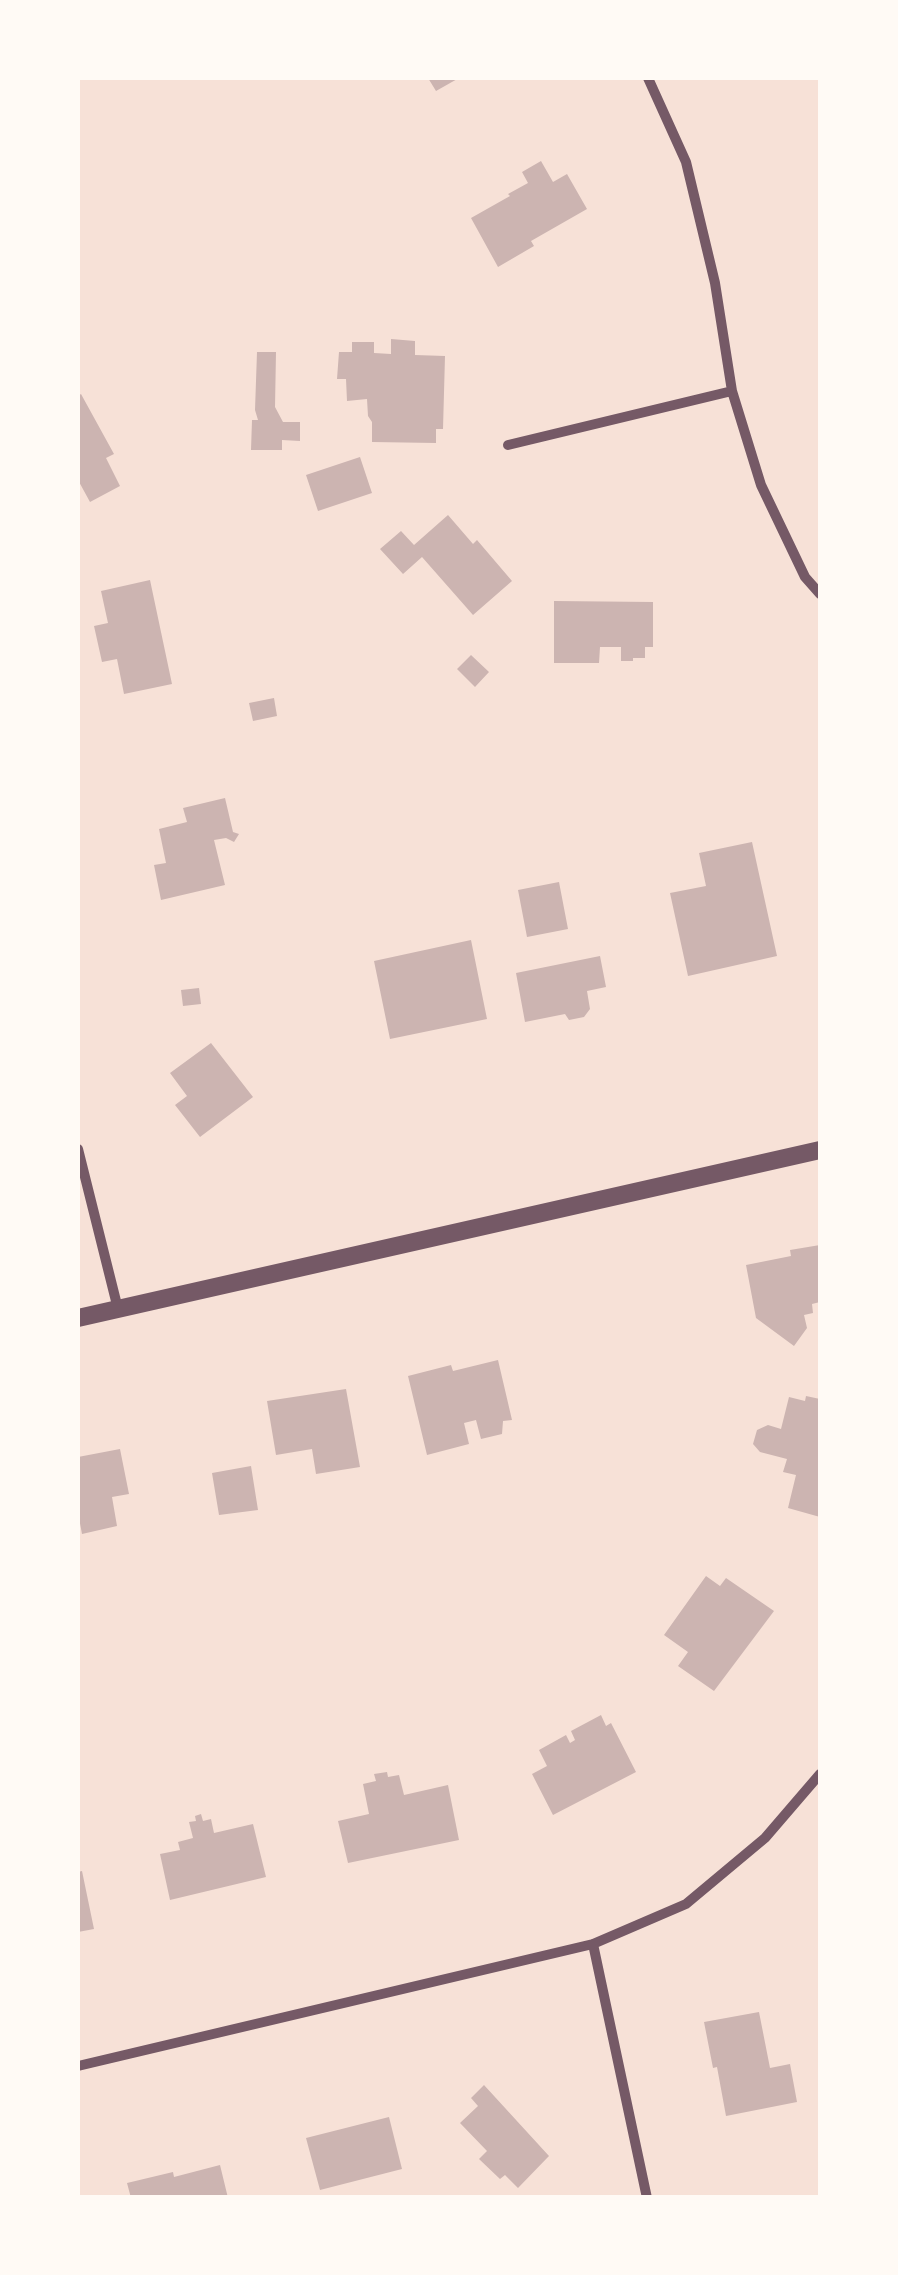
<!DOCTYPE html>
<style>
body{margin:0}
#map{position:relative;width:898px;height:2275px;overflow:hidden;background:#f7e1d7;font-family:Merriweather,serif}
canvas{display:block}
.frame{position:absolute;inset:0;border:80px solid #fffaf5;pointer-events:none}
</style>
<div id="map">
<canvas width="898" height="2275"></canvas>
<div class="frame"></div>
</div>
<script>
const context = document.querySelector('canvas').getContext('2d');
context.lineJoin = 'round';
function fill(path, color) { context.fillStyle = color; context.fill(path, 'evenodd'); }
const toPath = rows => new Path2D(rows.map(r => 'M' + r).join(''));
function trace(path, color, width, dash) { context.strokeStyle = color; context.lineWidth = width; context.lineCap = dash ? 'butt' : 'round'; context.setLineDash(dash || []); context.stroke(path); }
const building = toPath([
 [428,78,459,78,436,91],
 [541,161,553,182,567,174,587,209,531,241,534,246,498,267,471,218,510,196,508,194,528,183,522,172],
 [391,339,415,341,415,355,445,356,443,429,436,429,436,443,372,442,372,422,368,416,367,399,347,401,346,379,337,379,339,352,352,352,352,342,374,342,374,353,391,354],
 [257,352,276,352,275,407,283,422,300,422,300,441,282,440,282,450,251,450,252,420,258,420,255,410],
 [81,394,114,454,106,458,120,486,90,502,78,480,78,396],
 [360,457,372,493,318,511,306,475],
 [448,515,473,544,477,540,512,581,473,615,422,557,403,574,380,549,401,531,414,545],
 [150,580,172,684,124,694,117,659,102,662,94,626,108,623,101,591],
 [554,601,653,602,653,647,645,647,645,658,633,658,633,661,621,661,621,647,600,647,599,663,554,663],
 [471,655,489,672,475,687,457,669],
 [274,698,277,716,253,721,249,703],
 [225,798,233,832,239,834,234,842,226,838,214,840,225,885,161,900,154,865,166,863,159,829,187,822,183,808],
 [752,842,777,956,688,976,670,893,706,886,699,853],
 [559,882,568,929,527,937,518,890],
 [471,940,487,1019,390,1039,374,961],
 [600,956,606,987,587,991,590,1009,584,1017,569,1020,565,1014,525,1022,516,973],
 [199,988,201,1004,183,1006,181,990],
 [211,1043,253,1097,200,1137,175,1105,187,1096,170,1073],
 [820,1245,820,1302,812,1304,813,1313,804,1315,807,1328,794,1346,756,1318,746,1265,791,1256,790,1250],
 [498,1360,512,1420,503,1421,502,1434,481,1439,476,1420,464,1423,469,1444,427,1455,408,1376,451,1365,453,1371],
 [346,1389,360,1467,316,1474,312,1449,276,1455,267,1401],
 [806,1396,820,1399,820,1517,788,1508,796,1475,783,1472,787,1459,760,1452,753,1444,757,1430,768,1425,781,1429,789,1397,805,1401],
 [120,1449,129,1494,112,1497,117,1526,82,1534,78,1513,78,1457],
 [251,1466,258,1510,219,1515,212,1473],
 [706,1576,720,1586,726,1578,774,1611,714,1691,678,1666,688,1652,664,1635],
 [601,1715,606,1726,611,1723,636,1772,553,1815,532,1774,547,1766,539,1750,566,1735,570,1743,575,1740,571,1731],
 [387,1772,388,1777,399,1775,404,1795,448,1785,459,1840,348,1863,338,1821,369,1814,363,1784,376,1781,374,1774],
 [201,1814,203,1821,211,1819,214,1833,253,1824,266,1877,170,1900,160,1854,180,1850,178,1842,193,1838,189,1822,196,1821,195,1816],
 [82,1871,94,1929,78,1932,78,1872],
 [759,2012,770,2068,790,2064,797,2102,726,2116,717,2067,713,2068,704,2022],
 [484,2085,549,2156,518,2188,505,2175,500,2179,479,2159,487,2151,460,2123,478,2106,471,2098],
 [389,2117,402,2169,320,2190,306,2138],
 [220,2165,228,2198,131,2198,127,2183,173,2172,174,2177]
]);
const minor = toPath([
 [648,78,686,162,715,283,732,391,761,485,805,577,820,594],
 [508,445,732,391],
 [78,1149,118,1309],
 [593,1944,647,2198],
 [78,2066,593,1944,686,1904,765,1838,820,1774]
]);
const tertiary = toPath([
 [78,1318,820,1150]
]);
fill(building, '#ccb4b1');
trace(minor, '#755966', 10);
trace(tertiary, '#755966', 18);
</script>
